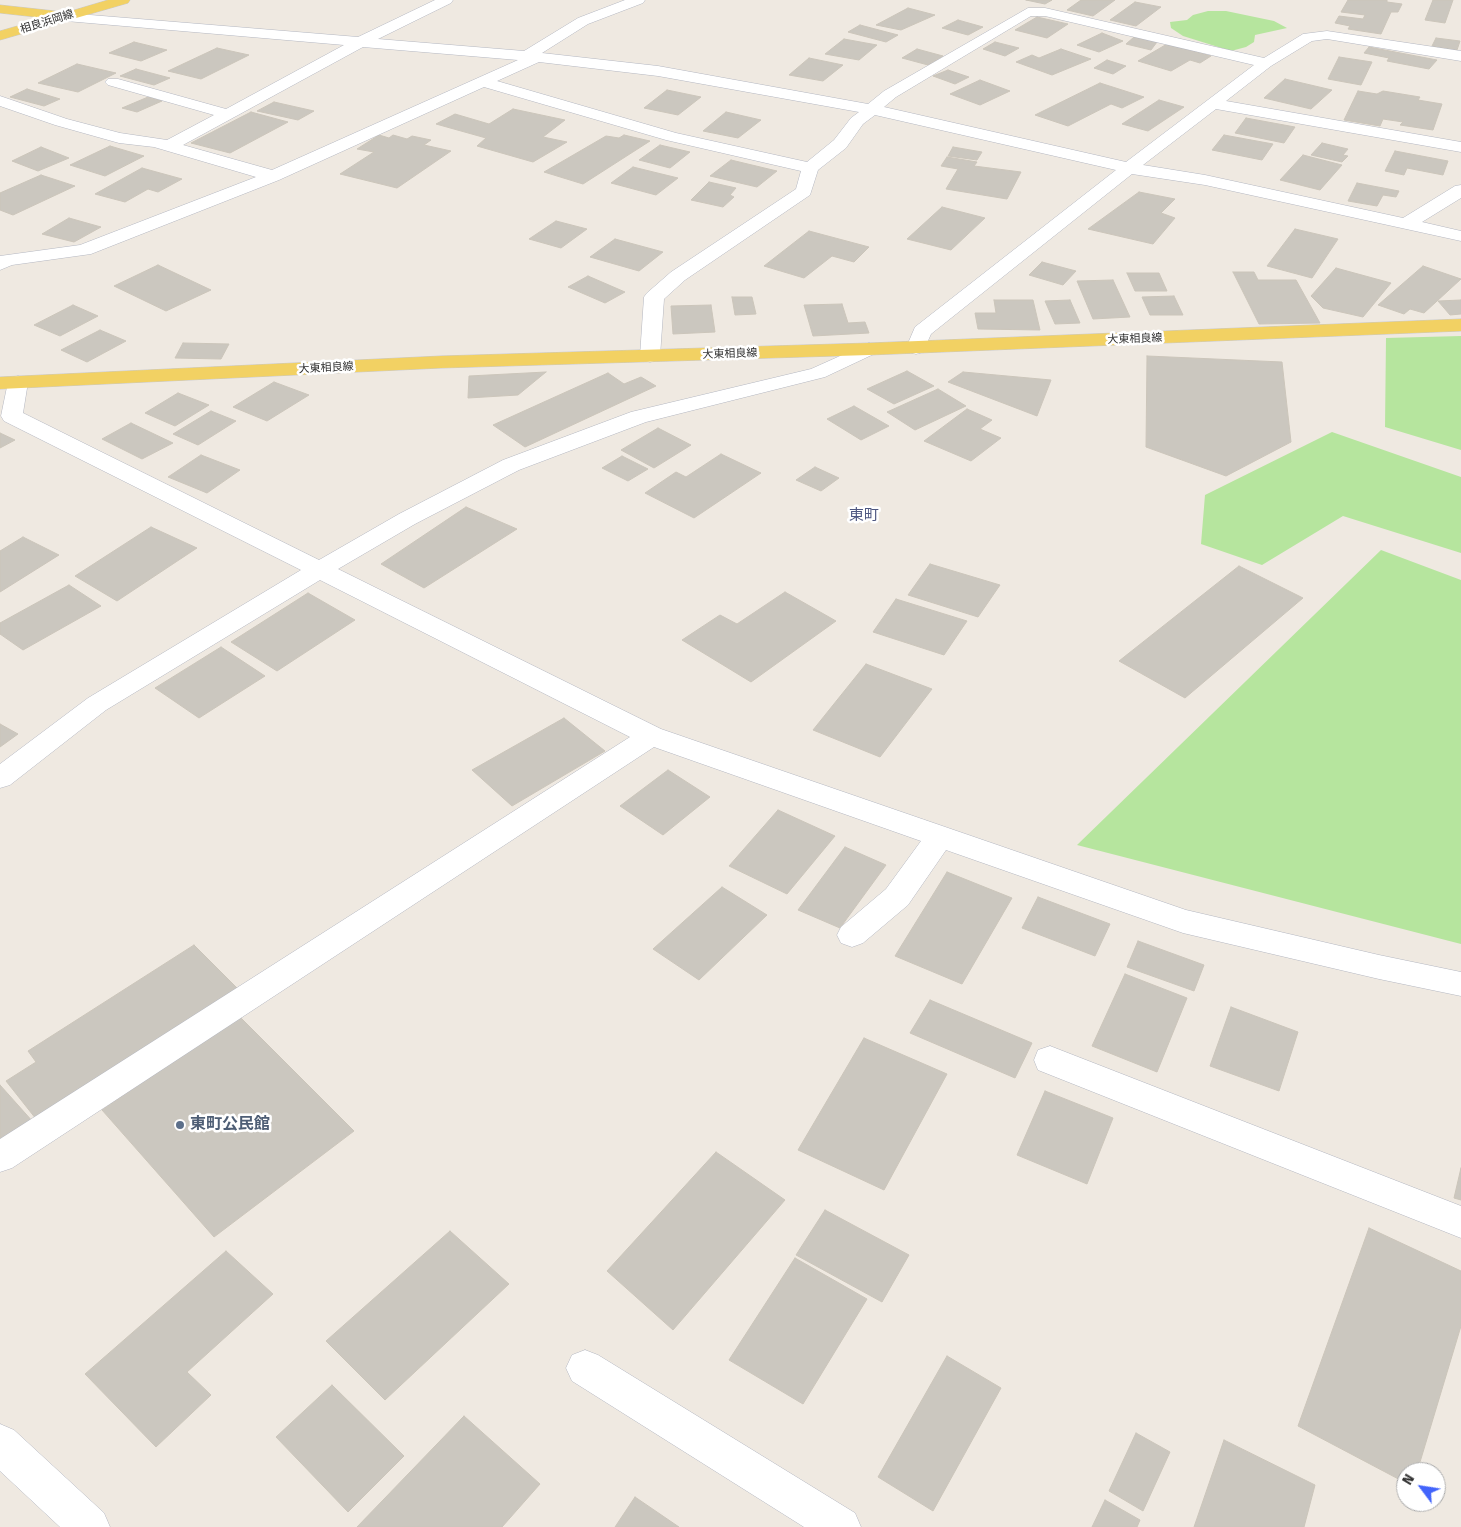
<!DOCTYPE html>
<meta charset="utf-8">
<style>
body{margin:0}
#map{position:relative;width:1461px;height:1527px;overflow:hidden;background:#efe9e1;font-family:"Fira Sans",sans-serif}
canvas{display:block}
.north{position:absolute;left:1396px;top:1462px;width:50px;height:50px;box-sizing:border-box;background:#fff;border:1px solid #ababab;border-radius:50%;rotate:301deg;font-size:14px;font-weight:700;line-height:20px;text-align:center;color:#2e2e2e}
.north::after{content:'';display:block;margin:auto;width:18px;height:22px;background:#4264fb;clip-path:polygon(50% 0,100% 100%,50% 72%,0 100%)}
</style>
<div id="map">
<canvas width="1461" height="1527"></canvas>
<div class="north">N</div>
</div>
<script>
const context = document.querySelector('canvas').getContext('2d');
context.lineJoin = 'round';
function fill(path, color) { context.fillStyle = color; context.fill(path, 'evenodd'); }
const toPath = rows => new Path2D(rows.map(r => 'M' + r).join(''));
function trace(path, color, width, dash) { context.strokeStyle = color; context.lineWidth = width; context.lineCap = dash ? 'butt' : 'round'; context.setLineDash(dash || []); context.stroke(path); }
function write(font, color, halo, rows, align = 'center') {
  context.font = font + ' "Fira Sans","Noto Sans JP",sans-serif'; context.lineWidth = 5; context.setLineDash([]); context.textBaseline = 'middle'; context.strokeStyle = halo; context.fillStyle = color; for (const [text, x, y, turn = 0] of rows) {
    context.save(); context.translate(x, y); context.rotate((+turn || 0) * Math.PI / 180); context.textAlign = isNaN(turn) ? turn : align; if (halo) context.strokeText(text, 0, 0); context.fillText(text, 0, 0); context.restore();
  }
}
const green = toPath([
 [1208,11,1226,11,1274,21,1287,28,1255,35,1254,42,1246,47,1231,51,1183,36,1171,28,1170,22,1187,20,1193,15],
 [1461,336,1461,450,1385,427,1386,338],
 [1332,432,1461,477,1461,553,1343,516,1262,565,1201,544,1205,495],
 [1381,550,1461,580,1461,944,1077,845]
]);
const building = toPath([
 [1026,0,1052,0,1045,4,1026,0],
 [1081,0,1115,0,1093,16,1067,10,1081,0],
 [1348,0,1387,0,1387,2,1402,4,1398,12,1391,12,1381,34,1348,29,1350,26,1335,23,1339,16,1363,19,1365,15,1341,12,1348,0],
 [1433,0,1453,0,1445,23,1425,20,1433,0],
 [1135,2,1161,7,1136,26,1110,20,1135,2],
 [908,8,935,15,901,30,876,25,908,8],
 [1037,17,1068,24,1047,38,1015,30,1037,17],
 [958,20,983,27,968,35,942,28,958,20],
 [860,25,898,35,886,42,848,32,860,25],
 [1102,33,1123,41,1099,52,1077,45,1102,33],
 [1134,37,1157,42,1151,50,1126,44,1134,37],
 [1436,38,1460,41,1457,50,1432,46,1436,38],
 [844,39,877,45,859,60,825,54,844,39],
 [134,42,167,50,141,61,109,53,134,42],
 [995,42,1019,48,1005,56,983,49,995,42],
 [1167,44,1211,56,1200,63,1190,60,1171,71,1138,61,1167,44],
 [1369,47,1437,60,1429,69,1387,61,1389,58,1364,53,1369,47],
 [217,48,249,55,201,79,168,71,217,48],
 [917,49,943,56,928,65,902,58,917,49],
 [1061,49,1091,59,1052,75,1016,62,1032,55,1039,58,1061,49],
 [1339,57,1372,62,1361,85,1328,79,1339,57],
 [809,58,843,65,823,81,789,75,809,58],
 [1107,60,1126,66,1113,74,1094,68,1107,60],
 [77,64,116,73,78,92,38,83,77,64],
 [136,69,170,78,154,85,120,76,136,69],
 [948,70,969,77,955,84,933,76,948,70],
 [1285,79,1332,90,1311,109,1264,98,1285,79],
 [980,80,1010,91,980,105,950,94,980,80],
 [1100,83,1144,97,1122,108,1111,104,1068,126,1035,115,1100,83],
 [27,89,60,99,44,106,10,97,27,89],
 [667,90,701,97,678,115,644,108,667,90],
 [1358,91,1377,94,1383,91,1420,97,1418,100,1442,104,1433,130,1400,125,1403,122,1383,119,1380,126,1344,120,1358,91],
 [148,97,162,101,137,112,122,108,148,97],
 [1159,100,1184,107,1148,131,1122,124,1159,100],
 [274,102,314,111,298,120,257,111,274,102],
 [513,109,565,120,543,137,567,142,533,162,477,146,486,138,436,124,455,114,489,124,513,109],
 [251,112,288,122,230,153,191,143,251,112],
 [726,112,761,120,738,138,703,131,726,112],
 [1246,118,1295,127,1284,143,1235,133,1246,118],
 [379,135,389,138,393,135,407,139,412,136,431,140,424,145,451,151,397,188,340,174,374,152,357,149,379,135],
 [624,135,650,141,583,184,544,172,606,136,619,138,624,135],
 [1224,135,1273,144,1262,160,1212,150,1224,135],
 [1322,143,1348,149,1343,155,1348,156,1342,162,1311,155,1322,143],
 [660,145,690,152,670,168,639,160,660,145],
 [110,146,144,156,105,176,70,165,110,146],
 [41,147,69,158,38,171,12,161,41,147],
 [953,147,982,152,977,160,948,156,953,147],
 [1395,151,1448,161,1443,175,1407,168,1404,175,1385,171,1395,151],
 [1303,155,1342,165,1320,190,1280,180,1303,155],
 [947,157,977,162,974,166,1021,172,1007,199,946,189,958,169,941,166,947,157],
 [731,160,777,171,757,187,710,176,731,160],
 [633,167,678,178,656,195,611,183,633,167],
 [142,168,182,179,158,192,148,189,125,202,95,194,142,168],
 [41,175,75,186,13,215,0,210,0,193,41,175],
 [709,182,736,188,730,195,734,197,723,207,691,200,709,182],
 [1357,183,1399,191,1396,197,1383,195,1377,206,1348,201,1357,183],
 [1139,192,1175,199,1161,213,1175,218,1153,244,1088,229,1139,192],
 [942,207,985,218,951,250,907,239,942,207],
 [69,218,101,227,74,242,42,234,69,218],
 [556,221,587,229,561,248,529,239,556,221],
 [1295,229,1338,239,1312,278,1267,266,1295,229],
 [809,231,869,247,854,262,832,256,804,278,764,266,809,231],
 [615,239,663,252,639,271,590,257,615,239],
 [1042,262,1076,271,1063,285,1029,275,1042,262],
 [158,265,211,290,166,311,114,286,158,265],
 [1423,266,1461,279,1424,313,1410,309,1404,314,1378,305,1423,266],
 [1336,268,1391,283,1363,317,1323,308,1311,296,1336,268],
 [1233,272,1254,272,1258,280,1296,280,1320,323,1259,324,1233,272],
 [1127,273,1159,273,1167,291,1135,291,1127,273],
 [588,276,625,292,605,303,568,287,588,276],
 [1113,280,1130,317,1093,319,1077,281,1113,280],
 [1174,296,1183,315,1150,315,1142,297,1174,296],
 [732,297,752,297,756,314,735,315,732,297],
 [994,300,1033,300,1040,330,978,329,975,313,996,313,994,300],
 [1070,300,1080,323,1055,324,1045,301,1070,300],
 [1461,300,1461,314,1450,315,1438,301,1461,300],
 [842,304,848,323,865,322,869,333,813,336,804,305,842,304],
 [73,305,98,316,60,336,34,325,73,305],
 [711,305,715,332,673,334,671,306,711,305],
 [100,330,126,341,87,362,61,350,100,330],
 [183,343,229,344,221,359,175,358,183,343],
 [1147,356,1282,362,1291,442,1226,476,1146,447,1147,356],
 [907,371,934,386,894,404,867,389,907,371],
 [546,372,518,395,468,398,469,376,546,372],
 [963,372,1051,380,1037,416,948,382,963,372],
 [608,373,624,384,641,377,656,386,525,447,493,425,608,373],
 [274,382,309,395,267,421,233,407,274,382],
 [938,389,966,406,915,430,887,412,938,389],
 [178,393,209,405,175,426,145,413,178,393],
 [854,406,889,426,861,440,827,419,854,406],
 [967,409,992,420,980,429,1001,438,971,461,924,441,967,409],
 [211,411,236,421,198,445,173,434,211,411],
 [131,423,173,443,142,459,102,439,131,423],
 [658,428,691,445,654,468,621,450,658,428],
 [0,433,15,440,0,448,0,433],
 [721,454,761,473,694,518,645,493,676,472,686,477,721,454],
 [201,455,240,470,207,493,168,477,201,455],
 [622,456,648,469,628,481,602,468,622,456],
 [815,467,839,478,821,491,796,480,815,467],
 [466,507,517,529,424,588,381,564,466,507],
 [151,527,197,548,117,601,75,576,151,527],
 [23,537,59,555,0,592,0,551,23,537],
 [930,564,1000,585,978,617,908,595,930,564],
 [1239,566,1303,598,1185,698,1119,661,1239,566],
 [69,585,101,606,23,650,0,634,0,623,69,585],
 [785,592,836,621,751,682,682,640,720,615,737,624,785,592],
 [308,593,355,620,277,671,231,642,308,593],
 [896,599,967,621,944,655,873,632,896,599],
 [221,647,265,676,199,718,155,688,221,647],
 [866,664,932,689,880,757,813,730,866,664],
 [564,718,605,751,512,806,472,770,564,718],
 [0,724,18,734,0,747,0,724],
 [668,770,710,797,663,835,620,806,668,770],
 [778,810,835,836,787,894,729,866,778,810],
 [845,847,886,865,840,928,798,910,845,847],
 [947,872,1012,898,962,984,895,956,947,872],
 [722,887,767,915,699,980,653,949,722,887],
 [1038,897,1110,924,1095,956,1022,928,1038,897],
 [1138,941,1204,965,1194,991,1127,967,1138,941],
 [194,945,241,992,40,1124,6,1081,36,1062,28,1051,194,945],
 [1125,974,1187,998,1157,1072,1092,1046,1125,974],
 [930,1000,1032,1043,1015,1078,910,1033,930,1000],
 [1231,1007,1298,1032,1279,1091,1210,1066,1231,1007],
 [239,1016,354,1131,214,1237,102,1110,239,1016],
 [864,1038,947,1074,884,1190,798,1150,864,1038],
 [0,1085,34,1123,0,1146,0,1085],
 [1045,1091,1113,1118,1087,1184,1017,1155,1045,1091],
 [716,1152,785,1200,673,1330,607,1271,716,1152],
 [1461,1168,1461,1200,1454,1198,1461,1168],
 [825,1210,909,1255,882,1302,796,1255,825,1210],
 [1369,1228,1461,1271,1461,1326,1417,1472,1406,1472,1406,1483,1298,1426,1369,1228],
 [450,1231,509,1284,385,1400,326,1341,450,1231],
 [226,1251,273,1294,187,1372,211,1395,156,1447,85,1374,226,1251],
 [795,1258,867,1299,803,1404,729,1360,795,1258],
 [947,1356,1001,1388,933,1511,878,1477,947,1356],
 [332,1385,404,1456,348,1512,276,1437,332,1385],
 [464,1416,540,1484,502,1527,357,1527,464,1416],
 [1136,1433,1170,1452,1143,1511,1109,1491,1136,1433],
 [1224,1440,1315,1485,1304,1527,1194,1527,1224,1440],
 [635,1497,679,1527,615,1527,635,1497],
 [1105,1500,1140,1520,1137,1527,1092,1527,1105,1500]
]);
const minor = toPath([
 [435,0,453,0,451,3,378,39,524,51,578,18,625,0,645,0,643,3,588,24,542,53,658,66,868,104,884,91,1028,8,1045,8,1264,58,1303,34,1327,31,1461,51,1461,61,1327,39,1312,41,1271,66,1226,101,1461,142,1461,152,1216,109,1143,165,1205,175,1403,218,1455,186,1461,185,1461,198,1422,222,1461,231,1461,241,1205,185,1132,174,931,334,923,352,916,354,909,352,906,348,915,327,1116,170,875,115,863,124,846,148,818,170,810,195,685,280,664,299,660,356,657,360,650,362,643,360,640,356,644,297,647,293,671,272,796,189,801,171,666,140,484,87,279,180,91,254,12,265,0,270,0,256,80,245,256,177,154,147,119,143,55,125,0,106,0,96,67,119,120,133,167,140,214,115,108,85,105,82,108,79,118,79,226,109,344,45,66,21,61,20,59,17,61,14,66,13,358,37,435,0],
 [1031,16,1045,16,1254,65,1126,162,884,107,896,97,1031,16],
 [363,47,518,60,272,170,183,145,363,47],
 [539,62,658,76,859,112,851,118,834,140,807,162,676,133,497,81,539,62],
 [869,343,876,345,879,349,876,353,825,377,646,422,519,470,415,524,338,569,661,729,1186,910,1379,955,1461,972,1461,996,1379,979,1183,933,946,850,908,905,863,943,852,947,841,943,837,935,841,927,886,889,921,841,654,747,12,1168,0,1172,0,1139,630,737,320,580,106,710,10,785,0,788,0,764,88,698,301,570,4,421,1,416,8,382,11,378,18,376,25,378,28,382,23,413,319,560,399,514,503,460,631,412,811,369,869,343],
 [1050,1046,1461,1206,1461,1238,1038,1070,1034,1060,1038,1050,1050,1046],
 [585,1350,598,1355,855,1513,861,1527,804,1527,572,1381,566,1368,572,1355,585,1350],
 [0,1424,14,1430,104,1513,110,1527,60,1527,0,1471,0,1424]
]);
const major = toPath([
 [108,0,130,0,128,3,0,40,0,31,45,18,0,13,0,5,55,11,61,14,108,0],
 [1461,319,1461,331,869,355,441,368,0,389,0,377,441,356,869,343,1461,319]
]);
const markers = [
 [180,1125,5,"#5c6f8a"]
];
const farStreetnames = [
 ["相良浜岡線",47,22,-17],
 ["大東相良線",1135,339,-2],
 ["大東相良線",730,354,-2],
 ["大東相良線",326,368,-3]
];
const neighbourhoodNames = [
 ["東町",864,516]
];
const nearServicenames = [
 ["東町公民館",190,1125]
];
fill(green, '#b6e59e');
fill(building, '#cbc7bf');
trace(building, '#cbc5ba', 1);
trace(minor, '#b4b7c1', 1);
trace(major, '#c9c9c9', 1);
fill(minor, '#fff');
fill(major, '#f2d163');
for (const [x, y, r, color] of markers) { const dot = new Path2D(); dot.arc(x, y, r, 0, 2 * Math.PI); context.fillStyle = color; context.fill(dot); trace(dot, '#fff', 2); }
write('11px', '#2e2e2e', '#fff', farStreetnames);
write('15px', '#4d5680', '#fff', neighbourhoodNames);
write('bold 16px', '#4e5e75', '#fff', nearServicenames, 'left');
</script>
